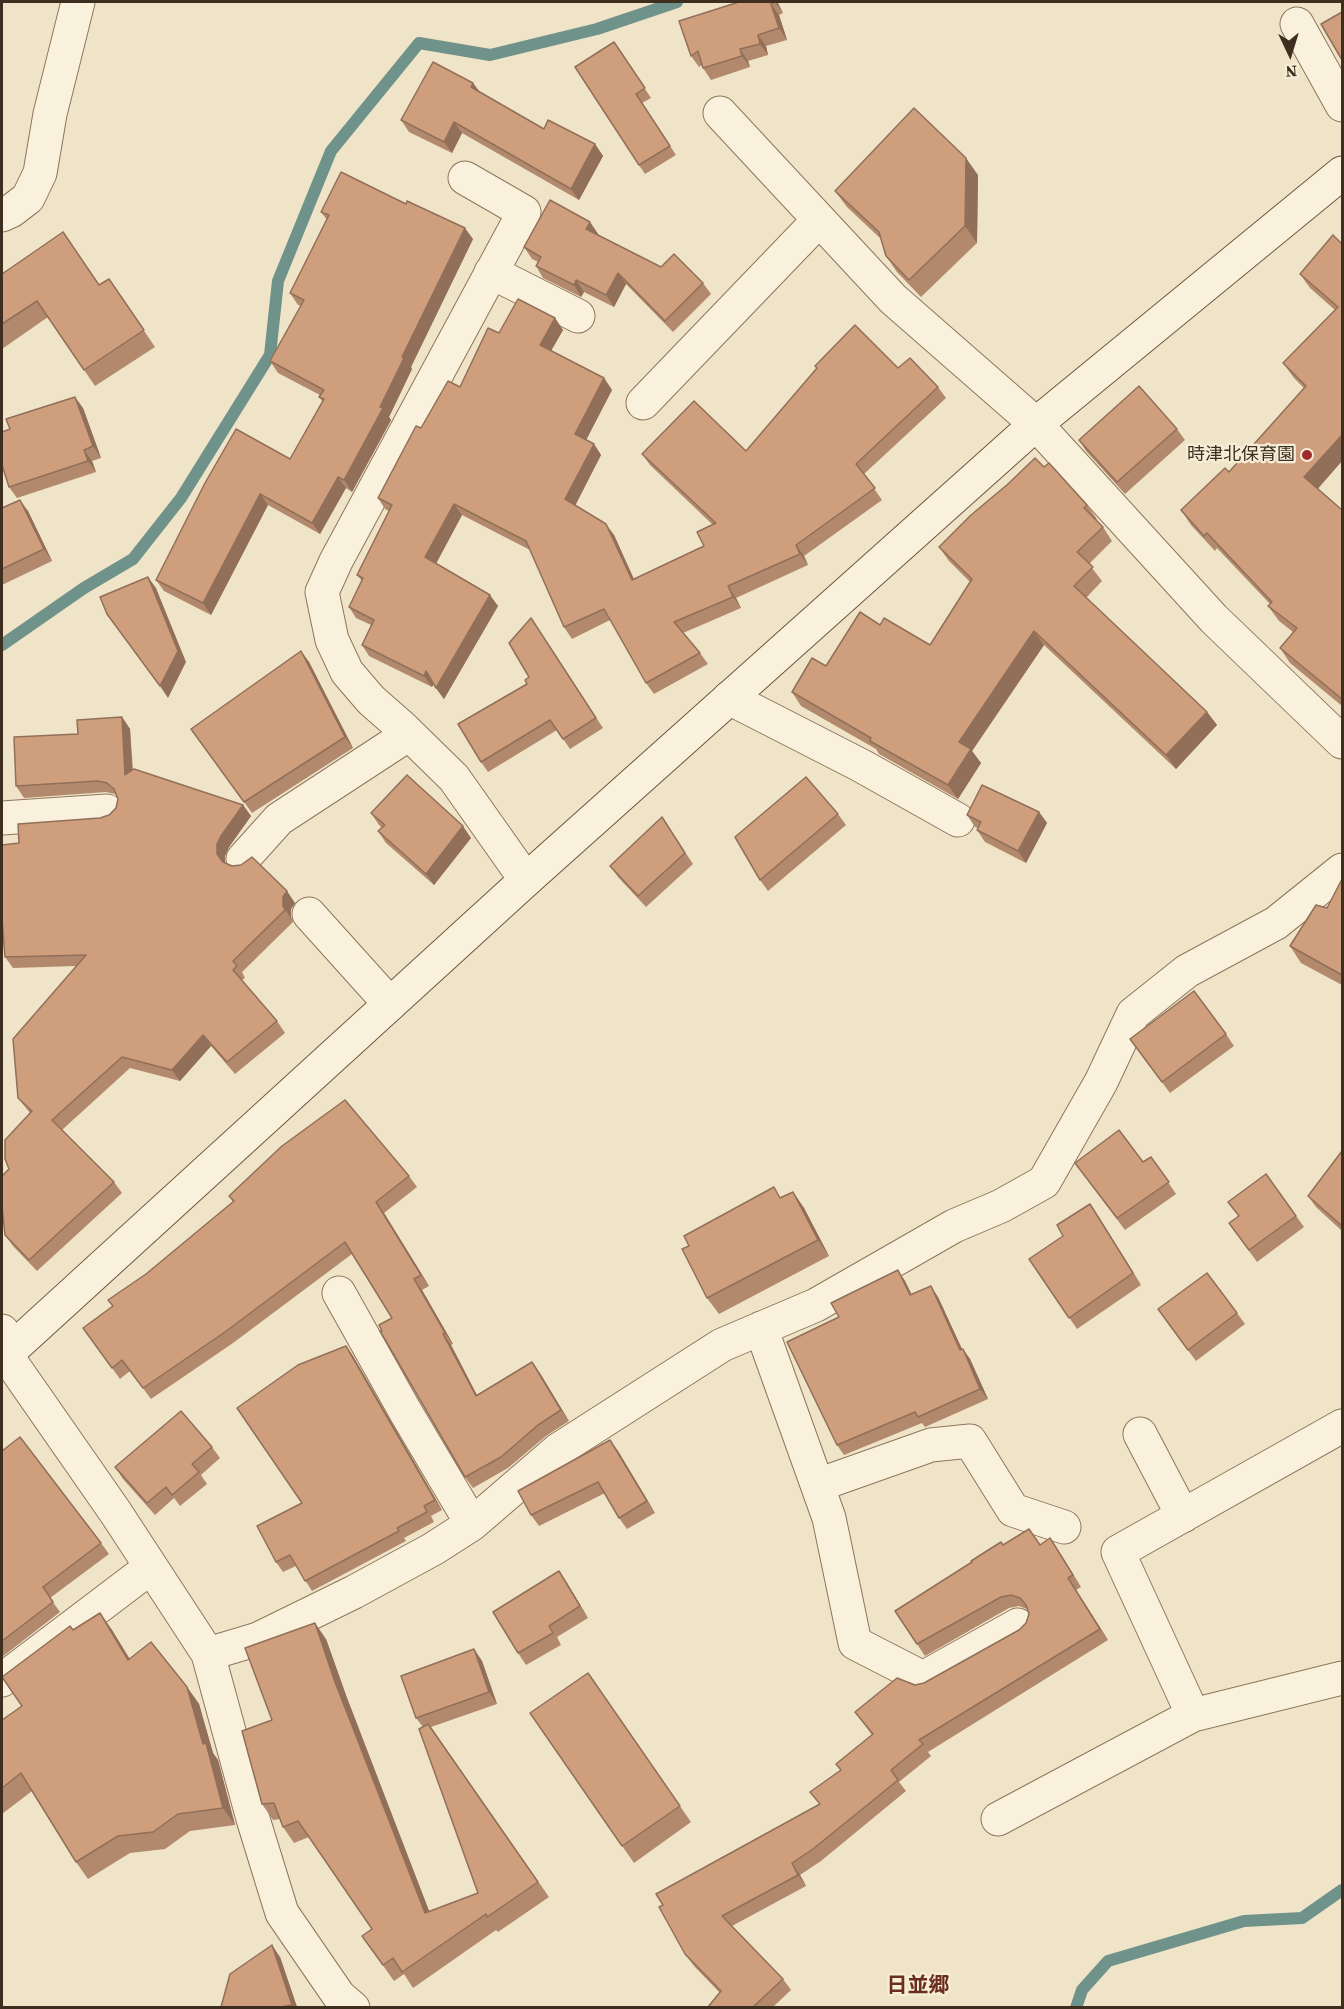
<!DOCTYPE html>
<meta charset="utf-8">
<style>
body{margin:0}
#map{position:relative;width:1344px;height:2009px;overflow:hidden;background:#f0e4c8;font-family:"Source Serif 4",serif}
canvas{display:block}
.frame{position:absolute;inset:0;border:3px solid #3d2e20;pointer-events:none}
.north{position:absolute;left:1260px;top:24px;width:60px;height:60px;-webkit-text-stroke:4px #f7eed8;paint-order:stroke;rotate:176deg;font-size:16px;font-weight:700;line-height:24px;text-align:center;color:#3d2e20}
.north::after{content:'';display:block;margin:auto;width:21px;height:27px;background:#3d2e20;clip-path:polygon(50% 0,100% 100%,50% 72%,0 100%)}
</style>
<div id="map">
<canvas width="1344" height="2009"></canvas>
<div class="frame"></div>
<div class="north">N</div>
</div>
<script>
const context = document.querySelector('canvas').getContext('2d');
context.lineJoin = 'round';
const toPath = rows => new Path2D(rows.map(r => 'M' + r).join(''));
function trace(path, color, width, dash) { context.strokeStyle = color; context.lineWidth = width; context.lineCap = dash ? 'butt' : 'round'; context.setLineDash(dash || []); context.stroke(path); }
function fill(path, color) { context.fillStyle = color; context.fill(path, 'evenodd'); }
function write(font, color, halo, rows, align = 'center') {
  context.font = font + ' "Source Serif 4","Noto Sans JP",serif'; context.lineWidth = 4.5; context.setLineDash([]); context.textBaseline = 'middle'; context.strokeStyle = halo; context.fillStyle = color; for (const [text, x, y, turn = 0] of rows) {
    context.save(); context.translate(x, y); context.rotate((+turn || 0) * Math.PI / 180); context.textAlign = isNaN(turn) ? turn : align; if (halo) context.strokeText(text, 0, 0); context.fillText(text, 0, 0); context.restore();
  }
}
const stream = toPath([
 [2,645,84,588,133,559,181,498,270,355,278,281,331,151,419,43,490,55,597,29,677,2],
 [1076,2008,1082,1990,1108,1961,1244,1921,1302,1918,1342,1890]
]);
const street = toPath([
 [1297,24,1342,105],
 [720,113,893,299,1036,424,1214,619,1342,742],
 [465,178,524,212,336,561,322,592,332,640,347,672,371,700,404,729,454,778,526,880],
 [2,215,11,211,28,198,40,173,50,114,78,2],
 [491,272,578,316],
 [643,403,819,220],
 [729,698,860,765,958,820],
 [2,818,107,811],
 [243,859,279,819,409,734],
 [309,914,390,1004],
 [339,1293,405,1411,472,1524],
 [761,1328,829,1518,855,1643,923,1678,1018,1625],
 [2,1331,6,1355,116,1513,208,1654,253,1819,282,1913,339,1996,353,2008],
 [1140,1434,1183,1516],
 [818,1485,931,1445,970,1441,1013,1510,1064,1527],
 [208,1654,258,1639,354,1592,433,1549,472,1524,558,1450,722,1345,816,1305,954,1226,1001,1206,1044,1182,1101,1082,1133,1014,1187,971,1276,923,1342,870],
 [2,1680,151,1567],
 [1193,1715,1118,1552,1342,1426],
 [998,1819,1193,1715,1342,1678]
]);
const secondary = toPath([
 [2,1358,526,880,1036,424,1342,173]
]);
const wall = toPath([
 [739,2,777,2,783,13,779,15,787,40,766,46,768,55,748,61,750,67,711,80,703,68,702,65,699,67,691,56],
 [614,42,651,98,642,103,676,155,645,174,639,165],
 [473,83,480,92,544,129,595,144,603,156,579,200,462,133,452,153,409,132,401,120],
 [978,175,977,243,921,297,897,272,886,256,881,239,847,207,835,191],
 [321,212,473,239,411,367,412,369,389,417,391,420,352,492,346,488,320,534,268,505,211,615,164,591,156,580,290,459,322,401,319,397,320,395,278,373,270,361,301,306,298,305,290,293,327,220],
 [590,222,598,234,597,235,661,267,703,283,711,294,673,332,626,284,614,307,584,292,581,297,543,278,536,266,538,262,532,259,524,247],
 [1342,244,1342,461,1318,488,1342,510,1342,706,1290,663,1280,648,1293,632,1279,621,1268,606,1270,604,1217,548,1215,551,1191,525,1181,510,1229,472,1304,388,1294,378,1283,363,1335,310,1310,288,1300,274],
 [2,274,99,285,109,279,155,347,95,386,48,317,2,349],
 [555,318,563,330,551,351,604,378,612,390,586,440,594,444,601,455,575,505,614,535,634,579,704,546,713,525,650,465,642,454,746,451,817,369,815,366,898,368,938,387,946,398,864,474,882,500,804,556,808,565,736,598,741,608,683,633,700,653,708,664,654,694,646,683,610,620,572,639,564,627,530,550,462,515,436,564,498,606,444,699,433,684,432,687,369,656,362,645,371,625,356,618,349,607,362,581,357,575,389,511,385,509,378,498,421,428,460,387,499,333],
 [83,408,101,458,92,461,96,472,17,498,9,487],
 [1177,429,1185,440,1125,494,1086,451,1079,440],
 [1044,467,1087,505,1097,519,1096,520,1103,527,1112,541,1089,564,1102,581,1086,598,1207,712,1217,725,1176,769,1044,645,972,751,981,763,958,799,879,754,876,749,801,706,792,692,880,625,930,645,970,582,949,561,939,547],
 [2,508,28,511,52,561,2,585],
 [531,618,603,728,570,749,557,730,488,772,481,762,527,684,529,677],
 [301,651,309,662,353,748,252,813,191,729],
 [122,717,130,729,133,770,243,805,251,816,229,847,225,856,225,863,295,903,291,909,291,917,293,922,242,972,245,978,242,980,277,1021,285,1033,235,1074,211,1046,180,1081,130,1068,62,1130,114,1182,122,1193,37,1271,13,1246,5,1235,9,1169,30,1113,18,1098,76,966,13,968,5,957,19,843,109,815,116,808,118,799,116,795,115,794,106,792,24,798,16,786,78,734],
 [1039,812,1047,823,1026,863,985,842,977,830,978,828,975,827,967,815],
 [371,813,471,838,434,885,386,843,378,831,382,828,379,825],
 [838,814,846,825,768,891,760,880],
 [662,817,693,864,646,907,618,877,610,866],
 [1342,880,1342,985,1301,963,1290,946,1327,908],
 [1226,1034,1234,1046,1170,1093,1130,1039],
 [1342,1151,1342,1231,1316,1207,1308,1196],
 [1151,1157,1176,1194,1125,1230,1083,1174,1143,1162],
 [1266,1174,1304,1227,1257,1262,1229,1223,1239,1216,1228,1202],
 [409,1176,417,1187,384,1213,429,1286,422,1290,453,1344,451,1345,477,1395,532,1362,569,1421,546,1436,508,1468,473,1488,465,1477,382,1331,392,1318,352,1254,233,1343,151,1399,130,1371,120,1379,83,1328,113,1306,233,1202,229,1196],
 [793,1192,804,1208,829,1256,719,1314,707,1298,781,1197],
 [1098,1216,1141,1285,1077,1329,1029,1259,1063,1236],
 [898,1270,905,1281,912,1295,938,1297,962,1349,970,1359,988,1399,925,1427,922,1423,844,1455,837,1445,839,1317],
 [1237,1313,1245,1324,1196,1361,1166,1321],
 [346,1346,353,1356,442,1510,431,1516,434,1522,404,1538,406,1541,312,1591,296,1566,283,1572,276,1562,302,1503],
 [212,1447,220,1458,201,1475,207,1484,180,1506,174,1498,155,1515,123,1479,115,1467],
 [2,1451,101,1543,109,1554,50,1598,60,1612,2,1657],
 [618,1451,655,1513,627,1529,619,1518,605,1493,539,1526,531,1515],
 [1050,1538,1081,1587,1076,1590,1108,1640,928,1752,931,1756,899,1782,906,1791,821,1861,800,1875,806,1886,732,1926,783,1979,791,1990,773,2007,708,2007,720,1993,694,1966,685,1954,819,1805,841,1770,836,1764,872,1735,855,1712,915,1685,924,1683,1019,1630,1026,1623,1029,1614,1027,1609,1019,1606,1009,1608,925,1656,917,1644,1003,1545,1040,1545],
 [567,1583,588,1618,557,1637,561,1645,526,1665,518,1653],
 [100,1613,112,1630,130,1659,187,1687,199,1704,213,1753,218,1760,235,1825,190,1831,165,1849,130,1853,88,1879,76,1862,32,1791,2,1814,2,1720,22,1706,73,1630],
 [326,1639,347,1698,429,1911,478,1893,423,1727,416,1718,474,1649,482,1661,497,1704,431,1727,549,1897,498,1932,496,1930,413,1988,404,1974,394,1981,362,1936,372,1929,309,1837,294,1843,283,1827,280,1819,273,1820,262,1804,272,1720],
 [588,1673,691,1822,634,1863,530,1713],
 [280,1957,297,2007,221,2007]
]);
const shadedWall = toPath([
 [775,2,777,2,778,3,783,13],
 [771,4,779,15,787,40,779,28],
 [758,35,766,46,768,55,760,44],
 [740,49,748,61,750,67,742,56],
 [473,83,481,94,471,87],
 [454,122,462,133,452,153,444,142],
 [595,144,603,156,579,200,571,189],
 [966,158,978,175,977,243,965,226],
 [590,222,598,234,594,240,586,229],
 [465,228,473,239,411,367,412,369,389,417,391,420,352,492,344,480,380,407,402,357],
 [618,273,626,284,614,307,606,295],
 [576,280,584,292,581,297,574,285],
 [555,318,563,330,548,356,540,345],
 [604,378,612,390,583,446,575,434],
 [75,397,83,408,101,458,93,446],
 [1342,435,1342,461,1315,492,1304,477],
 [594,444,601,455,573,510,565,499],
 [84,450,92,461,96,472,88,461],
 [338,477,346,488,320,534,312,523],
 [260,494,268,505,211,615,203,603],
 [20,500,28,511,52,561,44,549],
 [454,504,462,515,433,569,425,557],
 [606,524,614,535,639,591,632,580],
 [796,545,804,556,808,565,800,554],
 [148,577,156,588,186,662,168,698,160,686],
 [728,586,736,598,741,608,733,597],
 [490,595,498,606,444,699,436,688],
 [1034,631,1044,645,972,751,981,763,958,799,948,785,959,742],
 [301,651,309,662,353,748,345,737],
 [426,671,434,683,432,687,424,676],
 [1207,712,1217,725,1176,769,1166,755],
 [122,717,130,729,133,786,125,775],
 [243,805,251,816,229,847,225,856,225,865,217,854,217,844,221,836],
 [1039,812,1047,823,1026,863,1018,851],
 [463,826,471,838,434,885,426,874],
 [287,891,295,903,291,909,291,917,293,922,283,906,283,897],
 [203,1035,211,1046,180,1081,172,1070],
 [793,1192,804,1208,829,1256,818,1240],
 [376,1202,384,1213,429,1286,421,1275],
 [1090,1204,1098,1216,1141,1285,1133,1273],
 [898,1270,905,1281,917,1306,910,1295],
 [414,1279,422,1290,453,1344,445,1333],
 [931,1286,938,1297,967,1360,960,1350],
 [443,1334,451,1345,483,1407,476,1396],
 [346,1346,353,1356,442,1510,435,1500],
 [963,1349,970,1359,988,1399,980,1389],
 [532,1362,540,1373,569,1421,561,1410],
 [610,1440,618,1451,655,1513,647,1501],
 [1050,1538,1058,1550,1081,1587,1073,1575],
 [559,1571,567,1583,588,1618,580,1606],
 [1068,1578,1076,1590,1108,1640,1100,1629],
 [100,1613,112,1630,140,1677,128,1660],
 [315,1623,326,1639,347,1698,436,1929,425,1913,335,1682],
 [474,1649,482,1661,497,1704,489,1692],
 [187,1687,199,1704,213,1753,218,1760,235,1825,223,1808,203,1744],
 [792,1863,800,1875,806,1886,798,1875],
 [272,1945,280,1957,297,2007,294,2007,292,2005]
]);
const building = toPath([
 [739,2,774,2,771,4,779,28,758,35,760,44,740,49,742,56,703,68,698,51,691,56,679,21,739,2],
 [1342,12,1342,60,1321,24,1342,12],
 [614,42,645,88,636,94,670,146,639,165,575,67,614,42],
 [433,62,473,83,471,87,544,129,548,120,595,144,571,189,454,122,444,142,401,120,433,62],
 [914,108,966,158,965,226,909,280,886,256,879,232,835,191,914,108],
 [341,172,406,204,407,201,465,228,402,357,404,358,380,407,383,408,344,480,338,477,312,523,260,494,203,603,156,580,205,483,236,429,290,459,324,399,319,397,324,390,270,361,304,300,290,293,329,215,321,212,341,172],
 [550,200,590,222,586,229,661,267,674,254,703,283,665,321,618,273,606,295,576,280,574,285,536,266,541,257,524,247,550,200],
 [63,232,99,285,109,279,144,330,84,370,37,301,2,324,2,274,63,232],
 [1333,235,1342,244,1342,435,1304,477,1342,510,1342,699,1280,648,1297,628,1268,606,1272,602,1207,533,1204,536,1181,510,1225,468,1229,472,1306,386,1283,363,1338,307,1300,274,1333,235],
 [518,299,555,318,540,345,604,378,575,434,594,444,565,499,606,524,632,580,704,546,697,532,716,523,642,454,694,401,746,451,817,368,815,366,855,325,898,368,910,358,938,387,856,464,875,488,796,545,800,554,728,586,733,597,674,622,700,653,646,683,604,609,564,627,526,541,454,504,425,557,490,595,436,688,426,671,424,676,362,645,374,620,349,607,363,578,357,575,392,505,378,498,416,426,421,428,448,381,460,387,488,328,499,333,518,299],
 [1139,386,1177,429,1117,482,1079,440,1139,386],
 [75,397,93,446,84,450,88,461,9,487,2,465,2,432,10,429,6,419,75,397],
 [1035,458,1044,467,1049,463,1087,505,1084,508,1103,527,1077,552,1093,567,1074,586,1207,712,1166,755,1034,631,959,742,971,749,948,785,870,741,871,738,792,692,812,658,826,666,860,612,880,625,884,618,930,645,972,579,939,547,971,515,1008,484,1035,458],
 [20,500,44,549,2,569,2,508,20,500],
 [148,577,178,651,160,686,107,614,100,597,148,577],
 [531,618,596,718,563,739,550,720,481,762,458,724,527,684,525,680,529,677,509,643,531,618],
 [301,651,345,737,244,802,191,729,301,651],
 [122,717,125,775,134,769,243,805,221,836,217,844,217,854,223,862,232,866,241,865,252,857,287,891,283,897,283,906,285,910,233,961,237,966,233,970,277,1021,227,1062,203,1035,172,1070,122,1057,52,1120,114,1182,29,1260,5,1235,2,1206,2,1176,9,1169,5,1159,5,1140,32,1111,18,1098,13,1039,86,955,5,957,2,919,2,845,19,843,18,824,100,818,109,815,116,808,118,799,114,789,107,783,98,781,16,786,14,737,78,734,77,720,122,717],
 [407,775,463,826,426,874,378,831,385,825,371,813,407,775],
 [806,777,838,814,760,880,735,837,806,777],
 [982,785,1039,812,1018,851,977,830,981,822,967,815,982,785],
 [662,817,685,853,638,896,610,866,662,817],
 [1342,880,1342,975,1290,946,1316,905,1327,908,1341,881,1342,880],
 [1194,991,1226,1034,1162,1082,1130,1039,1194,991],
 [345,1100,409,1176,376,1202,421,1275,414,1279,445,1333,443,1334,476,1396,532,1362,561,1410,538,1425,501,1457,465,1477,380,1331,382,1331,379,1325,392,1318,345,1242,225,1332,143,1388,122,1360,112,1368,83,1328,113,1306,108,1300,146,1274,234,1201,229,1196,282,1146,345,1100],
 [1119,1130,1143,1162,1151,1157,1169,1182,1117,1218,1075,1163,1119,1130],
 [1342,1151,1342,1222,1341,1225,1308,1196,1342,1151],
 [1266,1174,1296,1216,1249,1250,1229,1223,1239,1216,1228,1202,1266,1174],
 [774,1187,780,1198,793,1192,818,1240,707,1298,682,1249,689,1246,684,1236,774,1187],
 [1090,1204,1133,1273,1069,1318,1029,1259,1063,1236,1057,1225,1090,1204],
 [898,1270,910,1295,931,1286,960,1350,963,1349,980,1389,918,1417,915,1412,837,1445,787,1342,839,1317,831,1303,898,1270],
 [1207,1273,1237,1313,1188,1350,1158,1309,1207,1273],
 [346,1346,435,1500,424,1506,427,1512,397,1528,399,1531,305,1581,290,1555,276,1562,257,1526,302,1503,237,1408,298,1365,346,1346],
 [181,1411,212,1447,192,1464,199,1472,172,1495,166,1487,147,1503,115,1467,181,1411],
 [20,1437,101,1543,43,1587,53,1602,2,1641,2,1451,20,1437],
 [610,1440,647,1501,619,1518,598,1482,531,1515,518,1491,610,1440],
 [1029,1529,1040,1545,1050,1538,1073,1575,1068,1578,1100,1629,919,1740,923,1744,891,1770,898,1780,813,1849,792,1863,798,1875,722,1916,783,1979,753,2007,708,2007,721,1991,685,1954,659,1907,663,1905,656,1894,820,1804,810,1792,841,1770,836,1764,873,1734,855,1712,897,1678,915,1685,924,1683,1019,1630,1026,1623,1029,1614,1026,1605,1020,1598,1011,1595,1001,1597,917,1644,895,1611,972,1562,971,1561,1001,1542,1003,1545,1029,1529],
 [559,1571,580,1606,549,1626,553,1633,518,1653,493,1612,559,1571],
 [100,1613,128,1660,151,1642,187,1687,203,1744,206,1743,223,1808,178,1814,153,1832,118,1836,76,1862,21,1773,2,1788,2,1720,22,1706,2,1677,70,1626,73,1630,100,1613],
 [315,1623,335,1682,425,1913,478,1893,419,1729,428,1724,538,1882,487,1917,486,1914,402,1972,393,1958,383,1965,362,1936,372,1929,298,1821,283,1827,274,1803,262,1804,242,1731,272,1720,245,1648,315,1623],
 [474,1649,489,1692,416,1718,401,1676,474,1649],
 [588,1673,680,1806,622,1846,530,1713,588,1673],
 [272,1945,292,2005,281,2007,221,2007,230,1974,272,1945]
]);
const markers = [
 [1307,455,6,"#9e2a2b"]
];
const poiNames = [
 ["時津北保育園",1295,455]
];
const quarterNames = [
 ["日並郷",918,1987]
];
trace(stream, '#6f938a', 12);
trace(street, '#8d765c', 35);
trace(secondary, '#6f573f', 35);
trace(street, '#faf1dc', 33);
trace(secondary, '#faf1dc', 33);
fill(wall, '#b2896c');
fill(shadedWall, '#916f58');
fill(building, '#cf9f7d');
trace(building, '#916f58', 1.5);
for (const [x, y, r, color] of markers) { const dot = new Path2D(); dot.arc(x, y, r, 0, 2 * Math.PI); context.fillStyle = color; context.fill(dot); trace(dot, '#f7eed8', 2); }
write('18px', '#3d2e20', '#f7eed8', poiNames, 'right');
write('bold 21px', '#6b2e1e', '#f7eed8', quarterNames);
</script>
